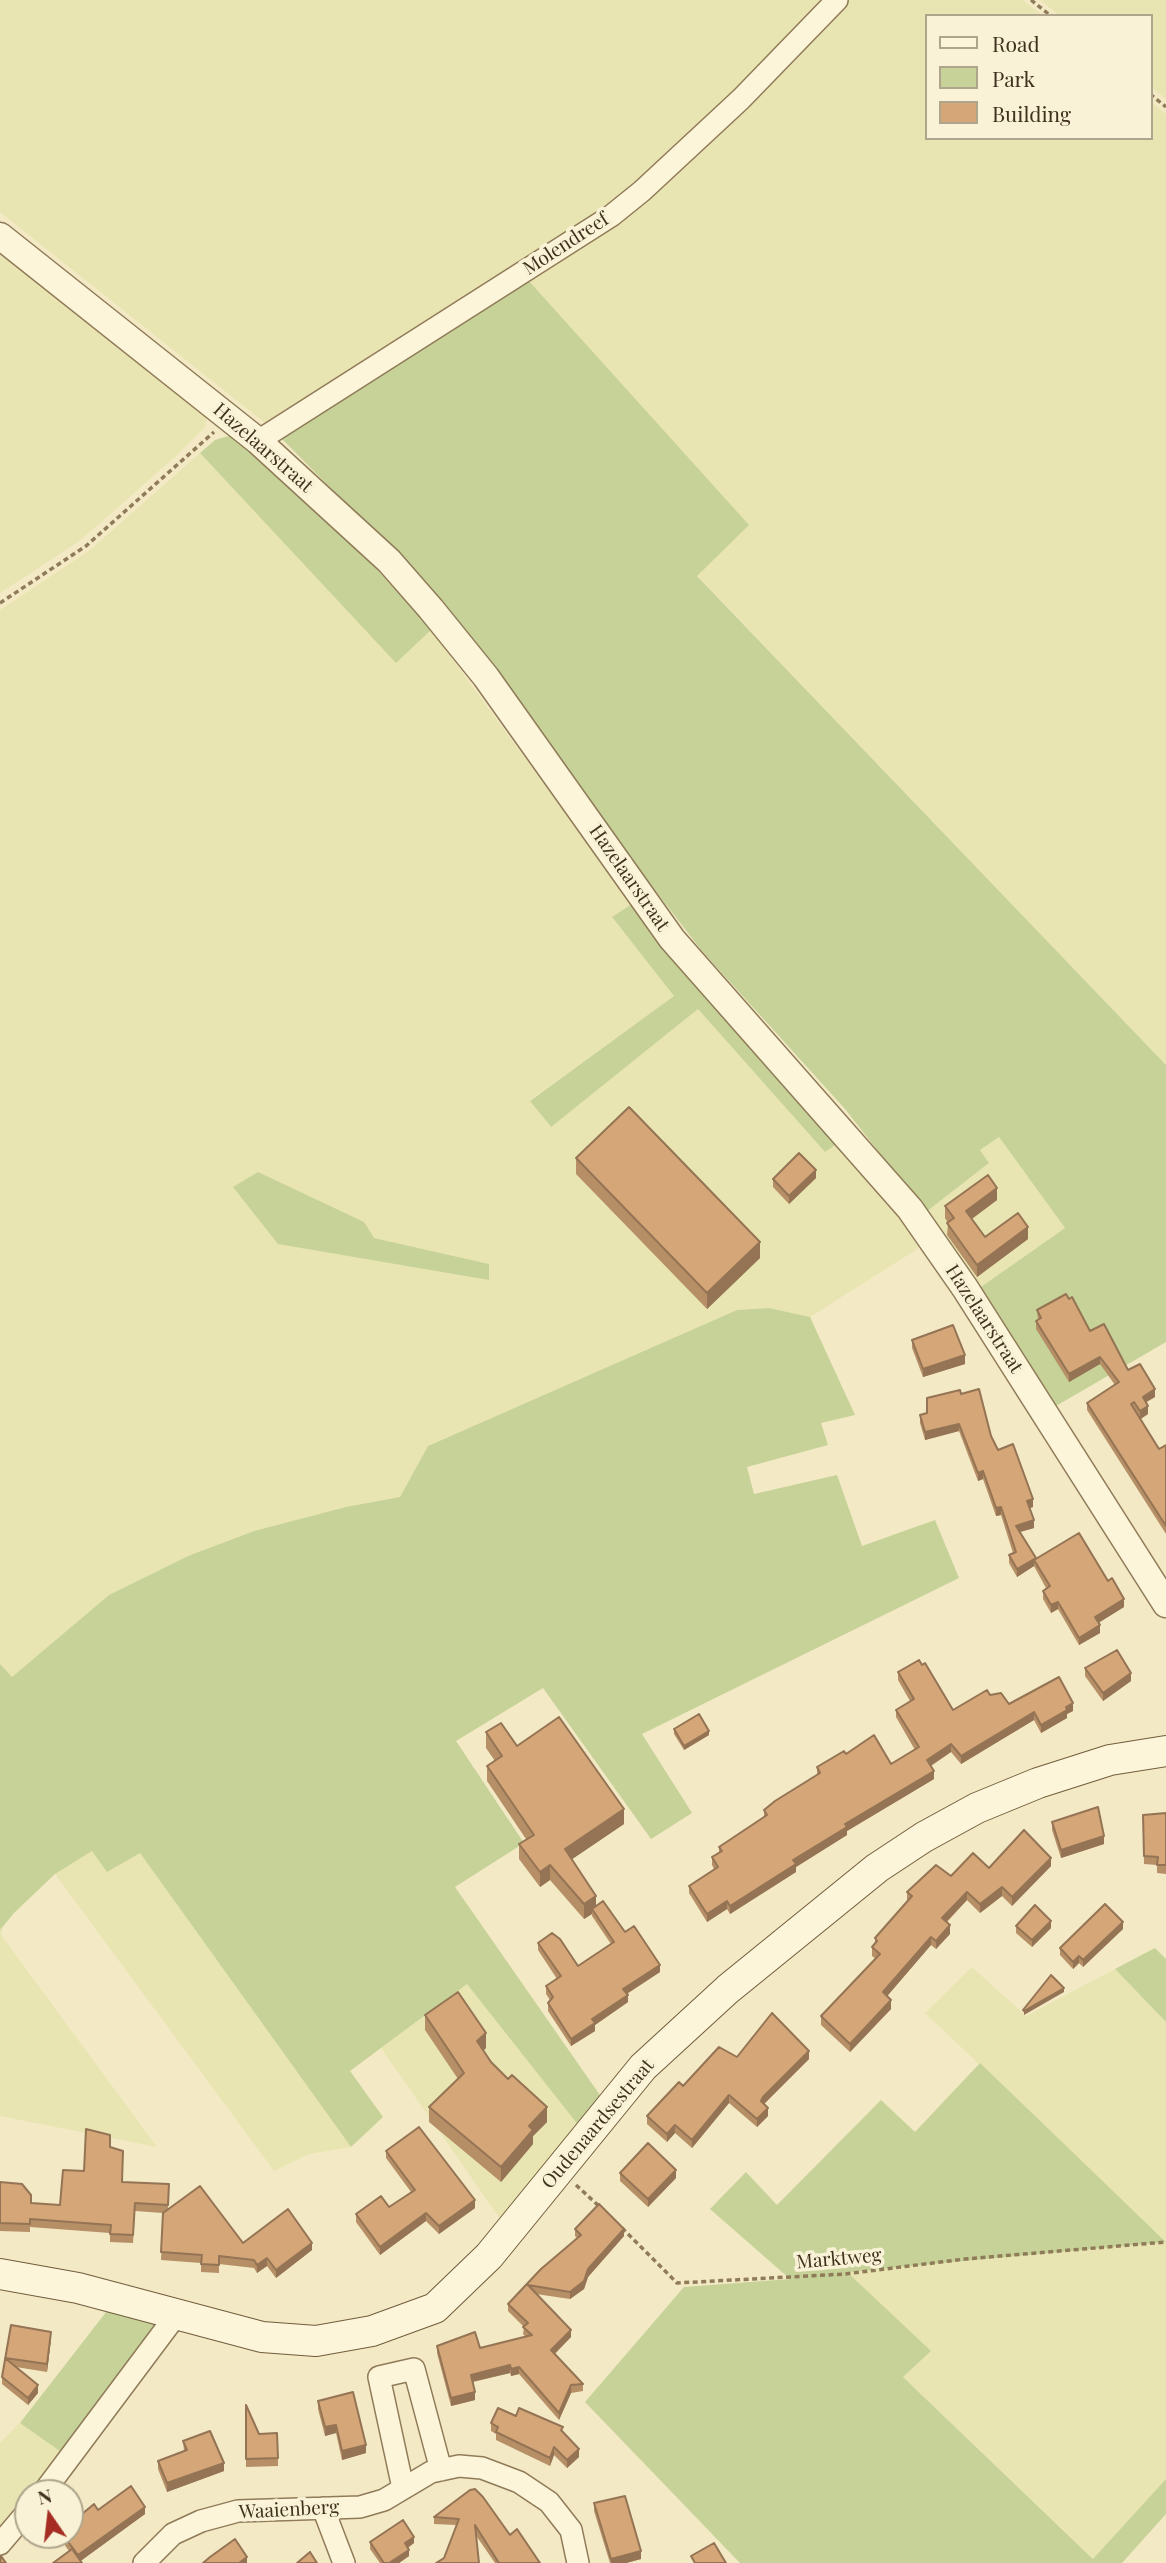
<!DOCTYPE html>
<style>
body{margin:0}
#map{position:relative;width:1166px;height:2563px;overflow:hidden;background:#f3e9c5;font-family:"Playfair Display",serif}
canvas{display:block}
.legend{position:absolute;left:925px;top:14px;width:228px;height:126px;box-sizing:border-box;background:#f9f2d6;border:2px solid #afa58c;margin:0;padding:9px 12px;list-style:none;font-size:21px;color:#3f311e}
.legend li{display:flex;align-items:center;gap:14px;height:35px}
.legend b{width:35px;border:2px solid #afa58c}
.north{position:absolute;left:14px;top:2479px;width:70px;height:70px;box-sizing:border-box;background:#f9f2d6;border:2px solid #afa58c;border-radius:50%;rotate:346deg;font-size:19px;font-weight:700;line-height:28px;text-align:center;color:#3f311e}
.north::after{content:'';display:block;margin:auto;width:24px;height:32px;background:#a52d23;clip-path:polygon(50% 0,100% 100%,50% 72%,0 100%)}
</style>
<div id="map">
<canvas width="1166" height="2563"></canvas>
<ul class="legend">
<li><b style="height:9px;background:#fcf5da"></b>Road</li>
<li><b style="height:19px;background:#c6d298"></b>Park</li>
<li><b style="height:19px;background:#d4a678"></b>Building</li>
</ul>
<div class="north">N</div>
</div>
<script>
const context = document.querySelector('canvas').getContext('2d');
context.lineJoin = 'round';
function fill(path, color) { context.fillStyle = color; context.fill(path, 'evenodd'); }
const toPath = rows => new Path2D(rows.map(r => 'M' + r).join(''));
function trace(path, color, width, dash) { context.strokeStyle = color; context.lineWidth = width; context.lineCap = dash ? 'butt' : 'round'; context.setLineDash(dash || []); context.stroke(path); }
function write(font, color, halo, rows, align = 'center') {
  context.font = font + ' "Playfair Display",serif'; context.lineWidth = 7; context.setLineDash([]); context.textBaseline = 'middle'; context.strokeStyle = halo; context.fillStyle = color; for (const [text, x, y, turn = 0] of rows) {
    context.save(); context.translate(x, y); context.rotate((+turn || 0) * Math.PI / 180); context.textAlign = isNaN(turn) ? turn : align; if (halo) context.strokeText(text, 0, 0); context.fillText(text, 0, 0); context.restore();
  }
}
const farmland = toPath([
 [0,0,826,0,642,184,274,422,265,423,0,212],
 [848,0,1023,0,1043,16,926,16,926,138,1150,138,1150,101,1166,114,1166,1065,697,575,748,525,528,280],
 [1040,0,1166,0,1166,99,1150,86,1150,16,1060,16],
 [0,251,205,412,206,419,205,427,177,455,98,525,75,544,0,593],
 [200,453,397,662,431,630,632,904,612,918,675,996,530,1100,550,1127,698,1009,825,1152,838,1143,898,1213,919,1248,810,1317,769,1308,737,1310,428,1446,400,1497,346,1507,254,1531,188,1556,109,1595,11,1678,0,1664,0,610,90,550],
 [374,1238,489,1264,278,1244],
 [999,1137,1065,1228,978,1289,926,1212,988,1164,980,1150],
 [92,1851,140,1853,351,2147,309,2154,274,2171,55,1874],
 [3,1928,1,1935,157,2147,0,2116,0,1930],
 [972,1967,1026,2016,1115,1969,1166,2022,1166,2241,925,2013],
 [467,1983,579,2126,501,2220,381,2048],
 [1166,2242,1166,2479,1094,2559,903,2377,930,2352,846,2271],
 [20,2423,64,2454,0,2530,0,2443]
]);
const green = toPath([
 [528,280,749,525,697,576,1166,1065,1166,1342,1056,1406,978,1289,1065,1228,999,1137,980,1150,989,1163,926,1212,845,1109,701,950,625,851,534,720,419,577,281,438],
 [229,436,240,438,347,536,431,630,396,663,200,453,215,440],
 [632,904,838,1143,825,1152,698,1009,551,1127,530,1101,674,996,612,917],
 [258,1172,364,1222,374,1238,489,1264,489,1280,278,1244,233,1187],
 [769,1308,810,1317,855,1415,821,1423,828,1445,747,1467,754,1494,837,1475,862,1546,935,1520,959,1578,642,1734,692,1813,651,1839,543,1688,456,1741,524,1843,455,1887,602,2098,579,2126,467,1984,350,2071,383,2117,351,2147,140,1853,107,1872,92,1851,55,1874,14,1913,0,1930,0,1664,12,1677,109,1595,188,1556,254,1531,346,1507,400,1497,428,1446,737,1310],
 [1155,1948,1166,1959,1166,2022,1115,1969],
 [980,2063,1166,2242,847,2272,931,2351,903,2377,1093,2559,1166,2479,1166,2514,1122,2563,740,2563,585,2402,684,2287,790,2279,710,2209,746,2172,777,2205,881,2100,915,2132],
 [110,2307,161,2326,64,2454,20,2423]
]);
const path = toPath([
 [1031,0,1051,16],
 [1150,94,1166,107],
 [0,603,86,546,214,432],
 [576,2185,601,2208],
 [622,2228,677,2283,845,2274,965,2259,1166,2242]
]);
const minor = toPath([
 [258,441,611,216,642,191,741,99,837,0],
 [403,2488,379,2377,414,2369,441,2470],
 [43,2493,177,2314],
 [323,2508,344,2563],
 [0,2544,28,2511],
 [144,2563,173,2534,201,2521,238,2511,360,2507,384,2500,431,2472,459,2466,482,2468,519,2482,549,2502,571,2530,578,2563]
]);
const tertiary = toPath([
 [0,236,258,441,389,561,431,609,486,677,672,939,910,1209,965,1288,1166,1604]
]);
const secondary = toPath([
 [0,2274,78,2288,262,2337,316,2341,372,2331,435,2308,489,2256,643,2067,728,1989,877,1868,924,1837,977,1808,1038,1783,1110,1760,1166,1751]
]);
const wall = toPath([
 [576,1158,760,1258,707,1309,576,1174],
 [816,1178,789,1204,773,1187,773,1179],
 [997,1200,972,1219,985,1237,1028,1239,977,1277,947,1235,948,1223,945,1218,945,1206],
 [1037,1310,1090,1331,1155,1397,1146,1402,1148,1414,1141,1419,1159,1449,1166,1445,1166,1534,1087,1410,1087,1403,1115,1385,1100,1364,1069,1382,1036,1329,1036,1321,1038,1320],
 [912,1340,965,1364,923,1377,912,1348],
 [961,1394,991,1436,998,1450,1033,1507,1030,1508,1034,1528,1020,1532,1036,1559,1124,1607,1098,1623,1100,1633,1079,1645,1058,1609,1051,1613,1043,1599,1043,1591,1046,1588,1034,1566,1017,1577,1009,1563,1009,1555,1013,1553,1001,1515,996,1516,983,1479,978,1481,959,1431,925,1440,920,1423,920,1415,927,1413],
 [1085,1668,1131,1681,1103,1701,1085,1676],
 [898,1672,953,1710,990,1695,1009,1704,1073,1711,1067,1714,1067,1718,1041,1733,1034,1720,961,1764,951,1752,931,1766,934,1779,847,1831,847,1835,796,1867,796,1872,730,1914,727,1909,707,1922,689,1893,689,1886,714,1869,712,1865,712,1857,719,1852,719,1847,764,1817,764,1810,817,1775,817,1767,846,1754,891,1764,915,1750,896,1717,896,1710,910,1701,898,1680],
 [674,1729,709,1735,684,1750,674,1734],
 [486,1732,517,1746,624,1824,572,1859,596,1906,625,1932,660,1972,627,1994,628,2002,595,2025,595,2031,571,2046,548,2011,548,2003,550,2000,546,1994,546,1986,557,1979,538,1950,538,1943,578,1966,611,1944,592,1916,592,1914,584,1919,550,1880,540,1887,519,1859,519,1844,526,1839,487,1781,487,1766,495,1761,486,1748],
 [1166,1813,1166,1874,1157,1873,1157,1865,1144,1864,1143,1815],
 [1052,1822,1104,1844,1061,1858,1052,1830],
 [1051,1866,1012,1906,1002,1896,980,1913,967,1900,947,1922,950,1934,936,1949,931,1945,887,1996,891,2009,850,2052,821,2025,821,2016,876,1959,872,1956,872,1947,875,1944,875,1938,907,1901,907,1892,951,1876,989,1868],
 [1016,1926,1051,1928,1032,1947,1016,1933],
 [1123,1929,1083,1967,1079,1963,1073,1969,1060,1955,1060,1948],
 [425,2015,486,2048,483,2051,491,2062,547,2122,533,2136,533,2144,501,2182,429,2122,429,2107,458,2079,425,2030],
 [737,2057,809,2059,764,2104,768,2116,757,2127,729,2103,692,2148,675,2133,667,2142,647,2124,647,2116,683,2086],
 [110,2147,122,2182,169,2184,168,2209,243,2243,312,2250,276,2278,267,2266,257,2273,254,2268,219,2264,219,2273,201,2272,201,2263,161,2260,163,2213,135,2211,133,2243,110,2242,110,2233,30,2227,30,2232,0,2231,0,2182,31,2203,60,2205,84,2171],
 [386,2151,475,2208,439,2234,426,2221,380,2255,356,2222,356,2214,389,2207,411,2192,386,2158],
 [620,2173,676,2178,648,2207,620,2181],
 [575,2229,624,2236,588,2277,584,2289,570,2299,536,2294,571,2337,555,2354,583,2384,583,2391,571,2393,559,2420,519,2374,511,2376,510,2373,473,2382,475,2400,451,2406,437,2353,437,2346,480,2348,526,2337,523,2334,524,2327,508,2311,508,2304,577,2238,575,2236],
 [11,2325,51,2339,47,2372,16,2367,38,2393,28,2405,2,2384,2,2377],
 [318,2401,366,2453,342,2460,336,2433,325,2436,318,2409],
 [246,2405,259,2434,278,2458,278,2466,246,2467],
 [516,2416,563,2432,579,2457,567,2468,554,2455,550,2466,496,2440,496,2434,491,2431,491,2423],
 [183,2441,224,2471,167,2492,158,2469,158,2461,184,2451],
 [470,2490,510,2535,540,2563,495,2563,475,2534,444,2558,456,2525,434,2524,434,2517],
 [594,2503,641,2559,626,2563,610,2563,594,2511],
 [98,2510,145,2514,80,2561,69,2551,61,2540,61,2535,70,2535],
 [370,2542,414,2543,408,2548,409,2556,399,2563,380,2563,370,2549]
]);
const shadedWall = toPath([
 [816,1170,816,1178,789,1204,789,1196],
 [997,1188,997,1200,966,1223,966,1211],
 [1028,1227,1028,1239,977,1277,977,1265],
 [760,1242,760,1258,707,1309,707,1293],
 [965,1355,965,1364,923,1377,923,1369],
 [1100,1357,1100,1364,1069,1382,1069,1374],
 [1155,1389,1155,1397,1143,1404,1143,1397],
 [1148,1406,1148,1414,1140,1419,1140,1411],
 [959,1424,959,1431,925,1440,925,1432],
 [983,1471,983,1479,978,1481,978,1473],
 [1033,1499,1033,1507,1027,1509,1027,1501],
 [1001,1507,1001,1515,996,1516,996,1508],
 [1034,1520,1034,1528,1016,1533,1016,1526],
 [1036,1558,1036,1562,1034,1560,1034,1566,1017,1577,1017,1569],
 [1124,1599,1124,1607,1095,1625,1095,1617],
 [1058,1602,1058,1609,1051,1613,1051,1605],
 [1100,1625,1100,1633,1079,1645,1079,1638],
 [1131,1673,1131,1681,1103,1701,1103,1693],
 [1073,1703,1073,1711,1067,1714,1067,1718,1041,1733,1041,1725],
 [1034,1712,1034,1720,961,1764,961,1756],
 [709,1731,709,1735,684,1750,684,1746],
 [951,1744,951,1752,927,1768,927,1760],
 [934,1771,934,1779,847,1831,847,1835,796,1867,796,1872,730,1914,730,1906,793,1860,845,1824],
 [624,1809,624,1824,565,1864,565,1849],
 [1104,1836,1104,1844,1061,1858,1061,1850],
 [1051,1858,1051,1866,1012,1906,1012,1897],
 [550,1865,550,1880,540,1887,540,1872],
 [1002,1887,1002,1896,980,1913,980,1904],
 [967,1892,967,1900,942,1926,942,1918],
 [596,1896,596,1911,592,1909,592,1914,584,1919,584,1904],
 [727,1901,727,1909,707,1922,707,1914],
 [1051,1921,1051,1928,1032,1947,1032,1940],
 [1123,1922,1123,1929,1083,1967,1083,1960],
 [950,1925,950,1934,936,1949,936,1941],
 [931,1937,931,1945,883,2001,883,1992],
 [1079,1956,1079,1963,1073,1969,1073,1962],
 [660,1965,660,1972,623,1996,623,1989],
 [1064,1988,1064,1992,1024,2015,1024,2011],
 [628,1995,628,2002,595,2025,595,2031,571,2046,571,2039,592,2019],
 [891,2000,891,2009,850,2052,850,2044],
 [486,2033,486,2048,477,2056,477,2041],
 [809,2051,809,2059,763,2105,761,2101,763,2097],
 [729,2095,729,2103,692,2148,692,2140],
 [547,2107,547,2122,533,2136,533,2144,501,2182,501,2167,529,2126],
 [768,2108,768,2116,757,2127,757,2119],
 [675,2125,675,2133,667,2142,667,2134],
 [676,2170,676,2178,648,2207,648,2199],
 [475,2200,475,2208,439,2234,439,2226],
 [426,2213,426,2221,380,2255,380,2247],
 [624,2229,624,2236,588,2277,584,2289,570,2299,570,2292,588,2269],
 [312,2243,312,2250,276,2278,276,2270],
 [267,2258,267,2266,257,2273,257,2265],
 [571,2330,571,2337,551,2357,551,2350],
 [51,2332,51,2339,47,2372,47,2364],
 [510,2365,510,2373,471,2382,471,2375],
 [519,2367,519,2374,511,2376,511,2369],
 [38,2385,38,2393,28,2405,28,2398],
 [571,2385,571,2393,559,2420,559,2413],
 [475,2392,475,2400,451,2406,451,2398],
 [336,2425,336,2433,325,2436,325,2427],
 [366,2445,366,2453,342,2460,342,2451],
 [554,2447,554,2455,550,2466,550,2458],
 [579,2449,579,2457,567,2468,567,2460],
 [224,2463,224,2471,167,2492,167,2483],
 [145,2507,145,2514,78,2563,78,2555],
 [414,2537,414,2543,405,2549,405,2543],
 [409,2550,409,2556,399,2563,389,2563],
 [641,2551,641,2559,626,2563,611,2563,611,2559],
 [247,2557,247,2563,239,2563]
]);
const building = toPath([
 [629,1107,760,1242,707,1293,576,1158,629,1107],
 [799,1153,816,1170,789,1196,773,1179,799,1153],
 [988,1175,997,1188,966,1211,985,1237,1018,1213,1028,1227,977,1265,947,1223,954,1218,945,1206,988,1175],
 [1066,1294,1069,1299,1072,1297,1090,1331,1104,1324,1128,1370,1140,1364,1155,1389,1143,1397,1148,1406,1140,1411,1134,1402,1131,1404,1159,1449,1166,1445,1166,1526,1087,1403,1119,1382,1100,1357,1069,1374,1036,1321,1041,1318,1037,1310,1066,1294],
 [953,1325,965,1355,923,1369,912,1340,953,1325],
 [979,1389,991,1436,998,1450,1013,1444,1033,1499,1027,1501,1034,1520,1016,1526,1036,1558,1017,1569,1009,1555,1016,1552,1001,1507,996,1508,983,1471,978,1473,959,1424,925,1432,920,1415,927,1413,927,1398,960,1390,961,1394,979,1389],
 [1079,1533,1108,1581,1112,1578,1124,1599,1095,1617,1100,1625,1079,1638,1058,1602,1051,1605,1043,1591,1050,1586,1034,1560,1079,1533],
 [1117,1650,1131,1673,1103,1693,1085,1668,1117,1650],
 [919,1660,922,1665,925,1663,953,1710,987,1690,990,1695,1001,1693,1009,1704,1059,1677,1073,1703,1066,1707,1067,1710,1041,1725,1034,1712,961,1756,951,1744,927,1760,934,1771,845,1824,847,1827,793,1860,796,1864,730,1906,727,1901,707,1914,689,1886,718,1867,712,1857,722,1851,719,1847,767,1815,764,1810,775,1801,820,1773,817,1767,844,1751,846,1754,874,1735,891,1764,919,1747,896,1710,914,1699,898,1672,919,1660],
 [699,1714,709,1731,684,1746,674,1729,699,1714],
 [559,1717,624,1809,565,1849,596,1896,584,1904,550,1865,540,1872,519,1844,534,1835,487,1766,502,1756,486,1732,501,1723,517,1746,559,1717],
 [1098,1807,1104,1836,1061,1850,1052,1822,1098,1807],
 [1166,1813,1166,1865,1157,1865,1158,1857,1144,1856,1143,1815,1166,1813],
 [1024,1830,1051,1858,1012,1897,1002,1887,980,1904,967,1892,942,1918,950,1925,936,1941,931,1937,883,1992,891,2000,850,2044,821,2016,880,1954,872,1947,877,1941,875,1938,912,1896,907,1892,936,1865,951,1876,973,1853,989,1868,1024,1830],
 [603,1901,625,1932,634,1926,660,1965,623,1989,628,1995,592,2019,595,2023,571,2039,548,2003,553,1997,546,1986,561,1976,538,1943,552,1933,560,1939,578,1966,614,1942,592,1909,603,1901],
 [1105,1904,1123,1922,1083,1960,1079,1956,1073,1962,1060,1948,1105,1904],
 [1035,1905,1051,1921,1032,1940,1016,1926,1035,1905],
 [1051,1975,1064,1988,1024,2011,1023,2010,1051,1975],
 [458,1992,486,2033,477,2041,491,2062,508,2079,512,2075,547,2107,529,2126,533,2130,501,2167,429,2107,464,2073,425,2015,458,1992],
 [772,2013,809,2051,763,2097,761,2101,768,2108,757,2119,729,2095,692,2140,675,2125,667,2134,647,2116,679,2082,683,2086,719,2047,737,2057,772,2013],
 [419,2127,475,2200,439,2226,426,2213,380,2247,356,2214,381,2196,389,2207,415,2190,386,2151,419,2127],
 [86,2129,110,2135,110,2147,123,2151,122,2182,169,2184,168,2205,135,2203,133,2235,110,2234,111,2225,30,2219,30,2224,0,2223,0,2182,22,2184,31,2195,31,2203,60,2205,63,2170,84,2171,86,2129],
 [648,2143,676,2170,648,2199,620,2173,648,2143],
 [200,2186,243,2243,288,2209,312,2243,276,2270,267,2258,257,2265,254,2260,219,2256,219,2265,201,2264,202,2255,161,2252,163,2213,200,2186],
 [599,2204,624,2229,588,2269,584,2281,570,2292,528,2285,571,2330,551,2350,583,2384,571,2385,559,2413,519,2367,511,2369,510,2365,471,2375,475,2392,451,2398,437,2346,475,2332,480,2348,532,2335,523,2327,528,2323,508,2304,541,2269,581,2235,575,2229,599,2204],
 [11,2325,51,2332,47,2364,5,2358,38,2385,28,2398,2,2377,11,2325],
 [353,2392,366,2445,342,2451,336,2425,325,2427,318,2401,353,2392],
 [246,2405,259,2434,277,2433,278,2458,246,2459,246,2405],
 [498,2408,516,2416,519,2408,563,2427,561,2430,579,2449,567,2460,554,2447,550,2458,496,2432,498,2427,491,2423,498,2408],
 [210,2431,224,2463,167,2483,158,2461,187,2450,183,2441,210,2431],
 [131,2486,145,2507,78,2555,63,2535,70,2535,70,2524,94,2504,98,2510,131,2486],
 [475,2489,483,2497,510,2535,517,2529,540,2563,499,2563,475,2525,479,2563,436,2563,444,2558,459,2519,434,2517,470,2490,475,2489],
 [625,2496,641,2551,611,2559,594,2503,625,2496],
 [403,2520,414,2537,405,2543,409,2550,389,2563,384,2563,370,2542,403,2520],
 [235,2539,247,2557,239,2563,203,2563,210,2557,235,2539],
 [714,2543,726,2563,695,2563,691,2556,714,2543],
 [72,2549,82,2563,53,2563,72,2549],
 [310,2552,317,2563,297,2563,310,2552],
 [1,2556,6,2563,0,2563,1,2556]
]);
const streetNames = [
 ["Molendreef",566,244,-33],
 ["Hazelaarstraat",263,448,41],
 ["Hazelaarstraat",629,878,55],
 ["Hazelaarstraat",984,1319,57],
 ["Oudenaardsestraat",598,2124,-50],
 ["Marktweg",839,2259,-5],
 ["Waaienberg",289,2510,-3]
];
fill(farmland, '#e9e5b2');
fill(green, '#c6d298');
trace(minor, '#907b59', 24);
trace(tertiary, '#907b59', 29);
trace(secondary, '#725c3c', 32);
trace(path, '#907b59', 3.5, [5, 3.5]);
trace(minor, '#fcf5da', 21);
trace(tertiary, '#fcf5da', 26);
trace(secondary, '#fcf5da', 30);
fill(wall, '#b68f67');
fill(shadedWall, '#947454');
fill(building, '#d4a678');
trace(building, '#947454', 2);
write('19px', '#3f311e', '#f9f2d6', streetNames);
</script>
